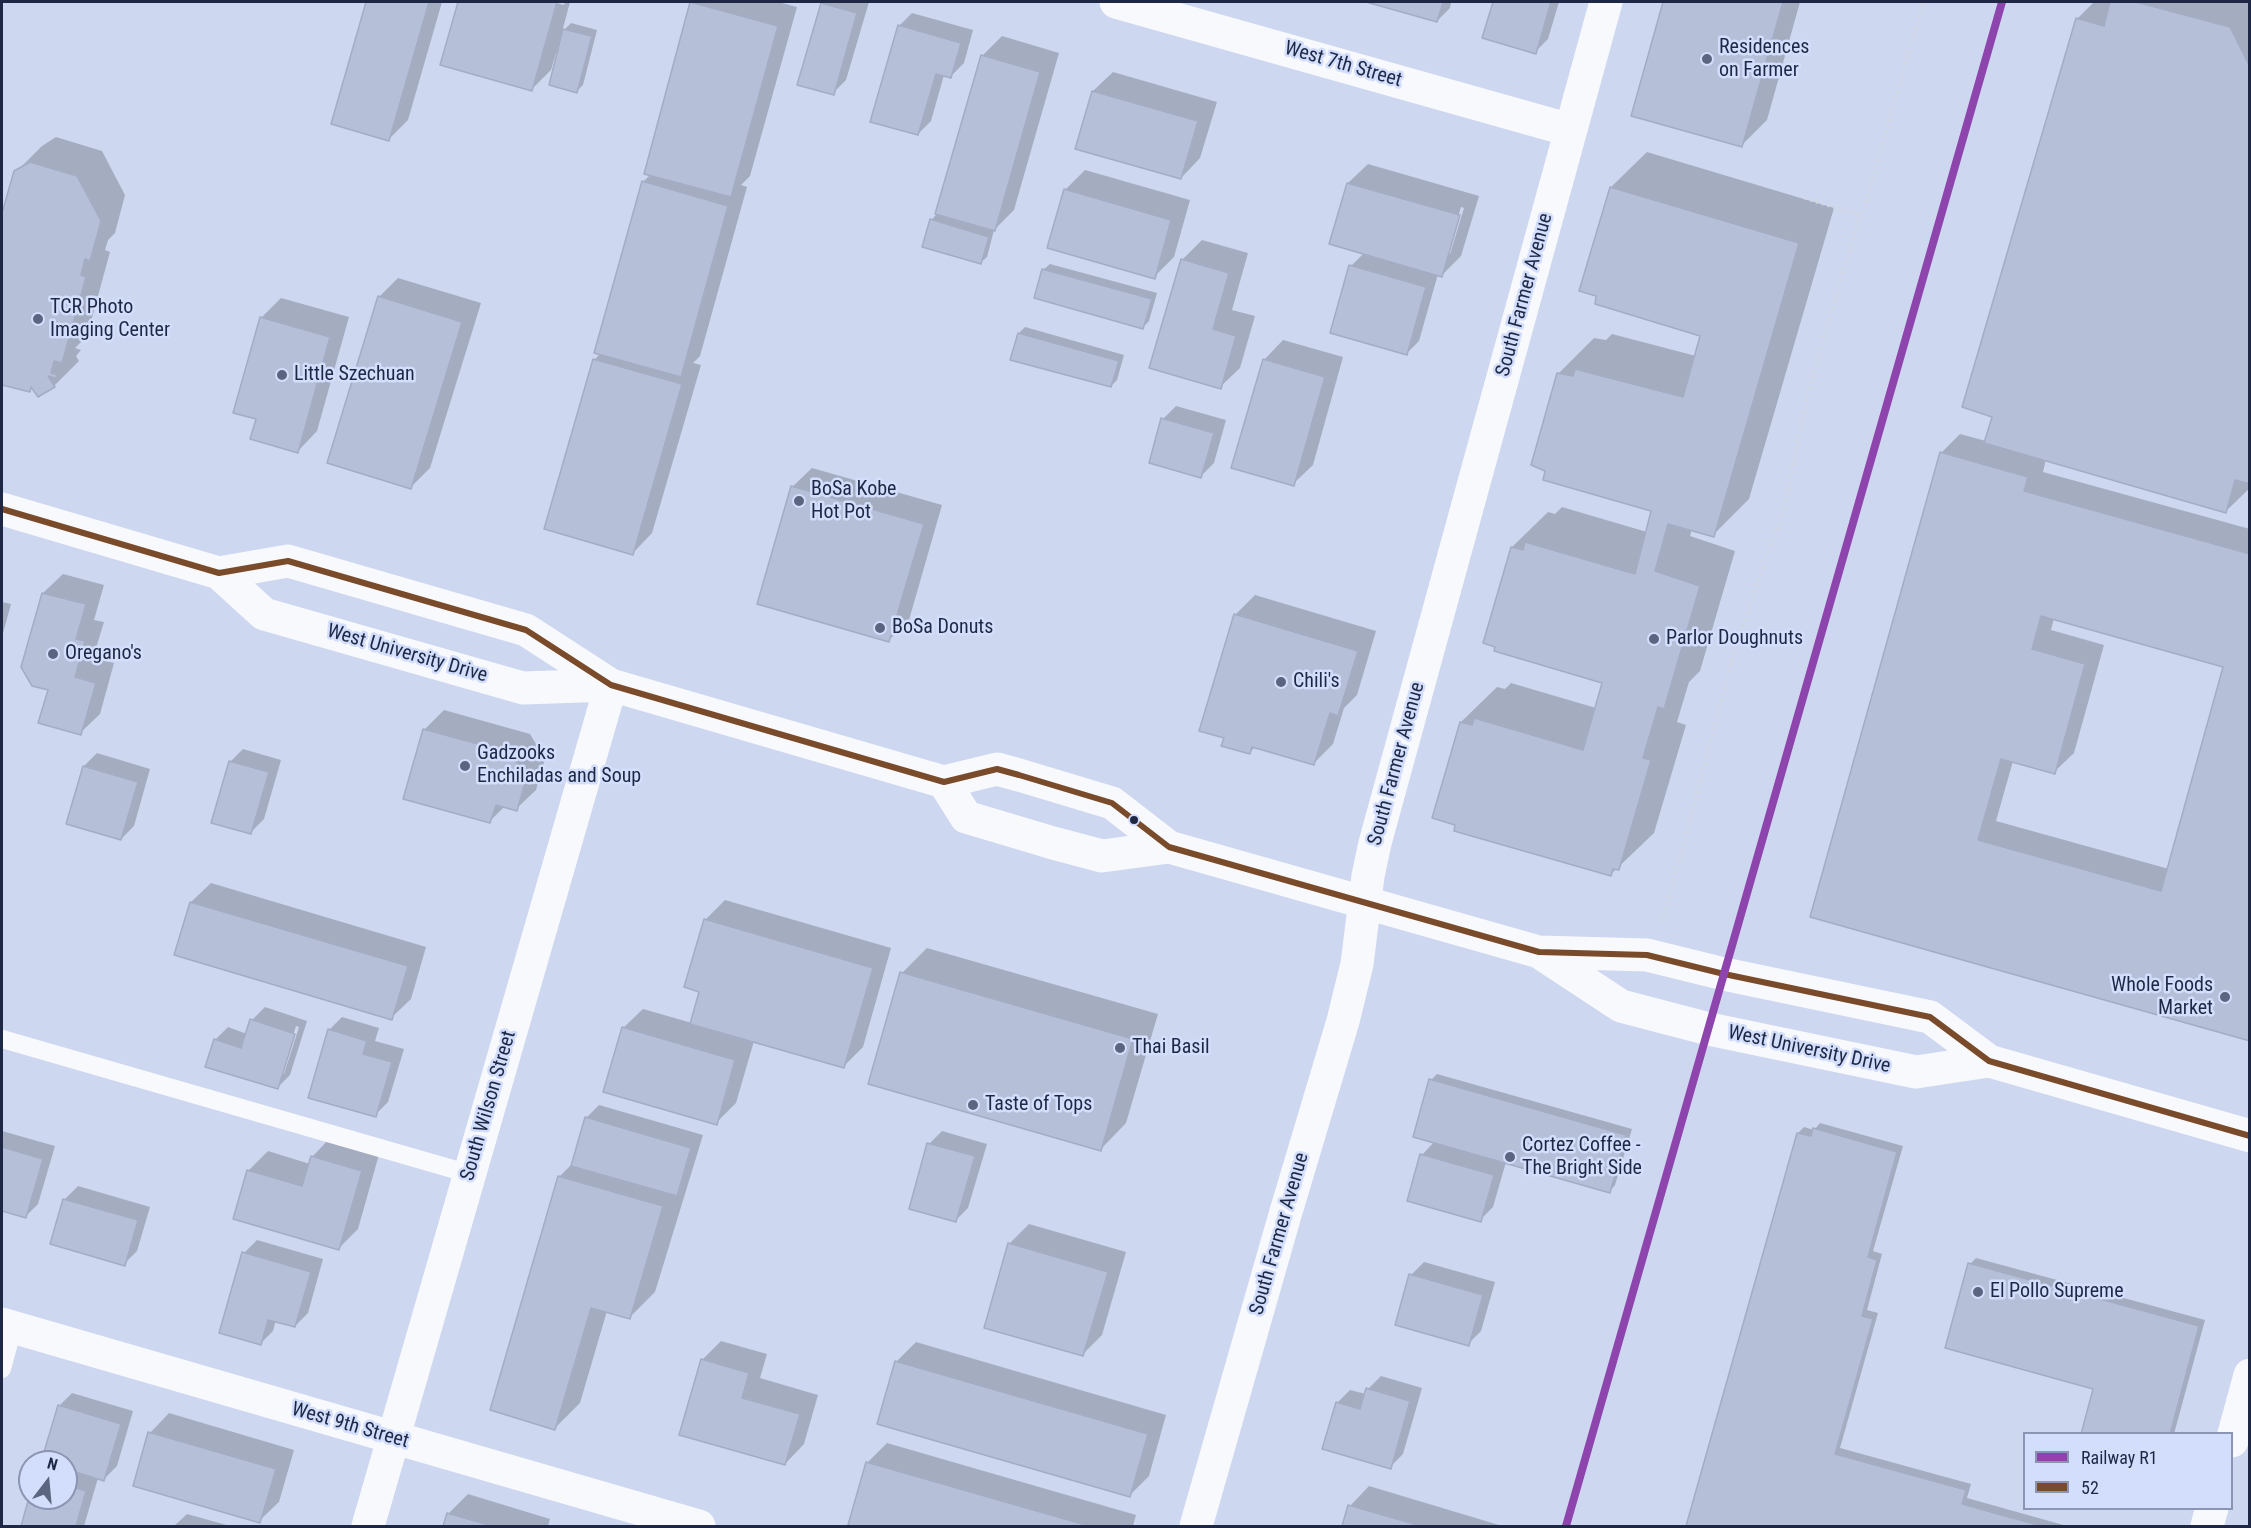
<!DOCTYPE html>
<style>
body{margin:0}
#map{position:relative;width:2251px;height:1528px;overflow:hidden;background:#ced7f0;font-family:"Roboto Condensed",sans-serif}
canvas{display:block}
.frame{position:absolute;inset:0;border:3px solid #1e2844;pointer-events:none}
.legend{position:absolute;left:2023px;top:1432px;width:210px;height:78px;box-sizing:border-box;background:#d3defd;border:2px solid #8b95b3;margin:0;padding:8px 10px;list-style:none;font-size:18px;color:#1e2844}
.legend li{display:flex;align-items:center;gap:12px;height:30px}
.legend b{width:30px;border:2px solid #8b95b3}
.north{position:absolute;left:18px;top:1450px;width:60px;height:60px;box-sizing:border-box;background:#d3defd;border:2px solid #8b95b3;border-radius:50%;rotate:16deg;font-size:16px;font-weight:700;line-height:24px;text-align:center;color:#1e2844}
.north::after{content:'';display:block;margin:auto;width:21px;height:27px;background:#5c6580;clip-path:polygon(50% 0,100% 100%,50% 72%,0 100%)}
</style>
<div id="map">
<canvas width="2251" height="1528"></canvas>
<div class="frame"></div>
<ul class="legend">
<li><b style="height:8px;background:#8e44ad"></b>Railway R1</li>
<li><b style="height:8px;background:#7a4b2a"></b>52</li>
</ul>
<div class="north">N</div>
</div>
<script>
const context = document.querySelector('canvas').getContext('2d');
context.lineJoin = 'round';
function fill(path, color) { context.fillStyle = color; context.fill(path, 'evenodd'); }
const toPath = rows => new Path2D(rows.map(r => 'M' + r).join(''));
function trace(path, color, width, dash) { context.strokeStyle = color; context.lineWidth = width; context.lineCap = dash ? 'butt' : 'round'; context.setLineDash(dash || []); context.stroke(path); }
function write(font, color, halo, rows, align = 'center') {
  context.font = font + ' "Roboto Condensed",sans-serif'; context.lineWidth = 5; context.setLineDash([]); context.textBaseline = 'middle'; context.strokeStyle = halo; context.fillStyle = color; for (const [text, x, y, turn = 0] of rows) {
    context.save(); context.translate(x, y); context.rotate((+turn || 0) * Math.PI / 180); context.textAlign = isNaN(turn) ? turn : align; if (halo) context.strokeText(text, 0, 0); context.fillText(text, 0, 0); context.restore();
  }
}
const shadow = toPath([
 [368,2,442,2,408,120,389,139,333,123],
 [459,2,552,2,564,5,565,2,563,2,570,2,562,32,571,23,597,30,583,85,577,91,558,54,556,53,551,70,531,90,442,64],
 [692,2,778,2,797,7,750,176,741,185,747,187,700,356,693,363,701,365,652,533,633,553,594,360,601,353,643,182,651,174,646,173],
 [824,2,869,2,846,80,833,93,822,4],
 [1371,2,1451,2,1450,8,1437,21],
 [1494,2,1559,2,1548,39,1535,52,1484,37],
 [1665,2,1800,2,1767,120,1741,146,1633,115],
 [2094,2,2250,2,2250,488,2226,511,2046,459,2043,472,2250,529,2250,1039,1811,916,1941,453,1960,434,1986,441,1994,416,2077,19],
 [2054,618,2225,666,2169,869,1996,821,2013,761,2054,772,2074,753,2104,645,2051,630],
 [912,13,973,30,964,63,951,76,944,75,931,121,918,134,899,26],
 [1002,36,1059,53,1014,210,994,230,987,257,980,263,931,220,937,214,982,56],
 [1113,72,1217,102,1200,158,1181,178,1093,91],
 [56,137,102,151,125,195,115,233,108,240,105,250,110,252,87,336,75,348,81,350,76,356,79,361,54,386,33,387,29,391,2,384,2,218,16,172,42,146],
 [1647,152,1834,208,1749,499,1713,535,1692,529,1690,536,1735,551,1700,671,1689,682,1677,722,1686,725,1654,833,1610,875,1434,817,1461,722,1497,687,1505,689,1511,683,1596,708,1604,681,1497,646,1512,547,1548,512,1555,514,1562,507,1647,532,1653,510,1559,373,1594,338,1606,340,1612,334,1696,356,1701,335,1611,187],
 [1368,164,1479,196,1461,256,1442,275,1438,274,1419,341,1406,354,1351,266,1364,253,1331,243,1348,183],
 [1461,207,1464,208,1450,254,1447,254],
 [1085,170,1190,200,1174,257,1154,277,1065,190],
 [1202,240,1248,253,1232,310,1255,316,1240,368,1220,387,1182,260],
 [1050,264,1157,293,1149,321,1143,327,1043,270],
 [398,278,481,303,430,468,411,487,379,297],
 [281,298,349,317,317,431,298,451,257,418,261,318],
 [1025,327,1124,355,1117,380,1111,386,1019,333],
 [1283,340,1343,357,1313,465,1293,484,1264,360],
 [1176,406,1226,420,1214,463,1201,476,1163,419],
 [812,468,942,505,909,620,889,640,792,487],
 [63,574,104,585,94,620,104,622,93,658,114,663,100,714,80,733,50,689,23,667,43,593],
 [1255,595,1376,631,1357,695,1344,708,1333,744,1314,763,1256,746,1250,752,1225,737,1235,615],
 [2,602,11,604,2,637],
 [444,710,530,734,545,759,536,790,516,809,505,806,490,821,424,730],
 [243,749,281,760,264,819,251,832,230,762],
 [97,753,150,769,134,826,121,839,84,766],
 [211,883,426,947,411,999,391,1018,176,954,191,902],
 [725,900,891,948,863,1047,843,1067,754,1041,736,1103,716,1123,623,1028,643,1009,692,1023,701,991,705,920],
 [927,948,1158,1014,1126,1123,1101,1149,902,973],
 [265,1007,307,1021,290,1075,277,1088,215,1040,228,1027,247,1034,252,1020],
 [296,1026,299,1027,284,1074,281,1074],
 [342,1017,379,1028,375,1041,404,1049,388,1102,375,1115,329,1030],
 [1437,1074,1632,1129,1615,1185,1609,1192,1506,1162,1493,1207,1480,1220,1422,1155,1434,1142,1431,1080],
 [599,1105,703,1135,655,1292,630,1317,607,1311,580,1403,555,1428,559,1177,573,1163,586,1118],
 [1820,1123,1903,1146,1873,1251,1882,1254,1867,1310,1878,1313,1840,1448,1971,1484,1967,1498,2067,1526,1688,1526,1798,1133,1804,1127,1814,1130],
 [2,1131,55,1146,38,1204,25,1217,2,1210],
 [942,1131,987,1144,968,1208,955,1221,929,1144],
 [331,1137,380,1151,358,1229,339,1248,248,1171,268,1151,310,1164,312,1157],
 [78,1186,150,1207,137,1251,124,1264,52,1243,65,1199],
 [1029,1224,1126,1252,1102,1335,1083,1354,1009,1244],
 [257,1240,323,1259,308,1313,295,1326,276,1320,273,1331,260,1344,244,1253],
 [1976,1258,2205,1320,2174,1434,2082,1434,2094,1388,1970,1264],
 [1424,1262,1495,1282,1481,1331,1468,1344,1411,1275],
 [721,1341,767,1354,760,1378,818,1395,804,1444,785,1464,702,1360],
 [916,1342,1166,1415,1149,1476,1129,1496,879,1423,897,1361],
 [1381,1376,1422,1388,1403,1454,1390,1467,1337,1403,1350,1390,1366,1394,1368,1389],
 [72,1393,133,1411,117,1466,104,1479,98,1478,84,1526,22,1526,30,1498,66,1498,66,1462,46,1462,59,1406],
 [169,1413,294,1450,279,1502,259,1521,150,1433],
 [887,1443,1136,1515,1133,1526,857,1526,850,1524,867,1463],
 [1369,1486,1499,1525,1498,1526,1344,1526,1350,1506],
 [468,1494,550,1519,548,1526,445,1526,448,1514],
 [187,1514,230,1526,174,1526]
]);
const building = toPath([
 [366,2,429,2,389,141,331,124,366,2],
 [458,2,557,2,532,91,440,65,458,2],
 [690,2,778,26,731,197,644,174,690,2],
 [1366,2,1443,2,1437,22,1366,2],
 [1493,2,1551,2,1536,54,1482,38,1493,2],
 [1663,2,1783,2,1742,147,1631,116,1663,2],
 [2110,2,2136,2,2230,27,2250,67,2250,484,2235,480,2226,513,1984,443,1992,417,1962,407,2076,18,2104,26,2110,2],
 [821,3,857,13,834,95,797,85,821,3],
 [898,25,961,43,951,78,936,74,918,135,870,122,898,25],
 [563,29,592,36,577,93,549,85,563,29],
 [981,55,1040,72,995,231,935,214,981,55],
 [1092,91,1198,121,1181,179,1075,149,1092,91],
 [30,162,77,176,101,221,90,261,85,259,81,275,86,277,62,363,54,361,51,373,57,375,56,378,48,376,55,387,38,397,31,387,30,392,2,385,2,213,14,171,30,162],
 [642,181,728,206,681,377,594,353,642,181],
 [1347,183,1460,215,1442,277,1329,244,1347,183],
 [1610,187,1799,243,1714,537,1668,524,1655,571,1700,586,1664,709,1658,707,1643,758,1651,760,1619,870,1613,869,1611,876,1454,831,1455,825,1432,818,1460,722,1472,725,1474,718,1583,750,1602,683,1494,651,1495,647,1483,643,1511,547,1523,550,1525,542,1635,574,1651,511,1543,480,1545,471,1531,465,1557,373,1573,376,1575,369,1683,397,1700,336,1595,304,1596,296,1579,291,1610,187],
 [1064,189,1171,220,1155,279,1047,248,1064,189],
 [930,219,989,237,981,264,922,247,930,219],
 [1181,259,1229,273,1213,329,1236,336,1221,389,1149,368,1181,259],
 [1349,265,1426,287,1407,355,1330,333,1349,265],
 [1042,269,1152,299,1143,329,1034,298,1042,269],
 [378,296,462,322,411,489,327,463,378,296],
 [260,317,330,337,298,453,250,439,256,419,233,413,260,317],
 [1018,333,1119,361,1111,387,1010,360,1018,333],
 [593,359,682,384,633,555,544,529,593,359],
 [1263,359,1325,377,1294,486,1231,468,1263,359],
 [1161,418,1214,433,1201,478,1149,463,1161,418],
 [1940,452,2028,477,2024,491,2250,554,2250,1041,1810,917,1940,452],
 [2041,616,2223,667,2161,891,1978,840,2001,759,2055,774,2085,664,2032,649,2041,616],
 [791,486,924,524,889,642,757,604,791,486],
 [42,593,86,604,76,639,85,641,75,677,96,683,81,735,38,723,48,690,32,686,21,667,42,593],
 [1234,614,1358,651,1338,716,1330,713,1314,765,1252,747,1250,754,1221,746,1224,738,1199,731,1234,614],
 [423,729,511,753,526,779,517,811,496,805,490,823,403,799,423,729],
 [229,761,269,772,251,834,211,823,229,761],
 [83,766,138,782,121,840,66,824,83,766],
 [190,902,408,966,392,1020,174,955,190,902],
 [704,919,873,968,844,1068,690,1024,699,992,684,987,704,919],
 [900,972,1133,1039,1101,1151,868,1084,900,972],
 [250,1019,295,1034,278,1089,205,1067,214,1039,241,1048,250,1019],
 [622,1027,735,1060,717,1125,603,1092,622,1027],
 [328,1029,367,1041,363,1054,392,1062,376,1117,308,1098,328,1029],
 [1429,1079,1626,1135,1610,1193,1413,1137,1429,1079],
 [585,1117,691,1148,677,1196,571,1166,585,1117],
 [1813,1128,1897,1152,1868,1257,1877,1260,1862,1316,1873,1319,1835,1454,1966,1490,1962,1504,2041,1526,1686,1526,1797,1133,1811,1136,1813,1128],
 [927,1143,975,1156,956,1222,909,1209,927,1143],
 [2,1147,43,1159,26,1218,2,1211,2,1147],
 [1420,1154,1494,1175,1481,1222,1407,1201,1420,1154],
 [311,1156,362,1171,339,1250,233,1219,247,1170,302,1186,311,1156],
 [558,1176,663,1206,630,1319,591,1308,555,1430,490,1410,558,1176],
 [63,1199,138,1220,125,1266,50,1244,63,1199],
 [1008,1243,1108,1272,1083,1356,984,1328,1008,1243],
 [242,1252,311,1272,295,1327,268,1320,261,1345,219,1333,242,1252],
 [1968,1263,2199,1326,2170,1434,2081,1434,2093,1389,1945,1348,1968,1263],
 [1409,1274,1483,1295,1469,1346,1395,1325,1409,1274],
 [701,1359,749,1373,742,1398,800,1414,785,1465,679,1435,701,1359],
 [895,1361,1148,1434,1130,1497,877,1424,895,1361],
 [1366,1388,1410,1401,1391,1469,1322,1449,1336,1402,1360,1409,1366,1388],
 [58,1405,121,1424,104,1481,66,1469,66,1462,41,1462,58,1405],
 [148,1432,276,1469,260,1523,133,1486,148,1432],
 [866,1462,1089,1526,852,1526,848,1525,866,1462],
 [66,1485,86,1491,76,1526,21,1526,30,1494,30,1498,66,1498,66,1485],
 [1348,1505,1421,1526,1342,1526,1348,1505],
 [447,1513,492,1526,443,1526,447,1513]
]);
const path = toPath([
 [1805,198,1860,215,1866,203,1923,2],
 [1663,921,1736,645,1784,510,1807,396,1860,215]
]);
const lane = toPath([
 [2,1039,470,1174],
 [2,1369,13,1328]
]);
const street = toPath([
 [1116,2,1570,130],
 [2,1324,699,1526],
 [2232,1441,2250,1375],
 [368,1526,611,685],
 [1196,1526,1285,1215,1343,1021,1357,964,1368,876,1375,843,1606,2],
 [2207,1526,2212,1508]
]);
const primary = toPath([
 [2,509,219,573,288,561,526,630,611,685,944,782,997,769,1019,775,1112,803,1169,847,1539,952,1647,955,1724,974,1930,1017,1989,1061,2250,1136],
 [219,573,264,614,523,688,611,685],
 [944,782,966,817,1053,843,1102,856,1169,847],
 [1539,952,1621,1006,1709,1029,1916,1072,1989,1061]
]);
const bus1 = toPath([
 [2,509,219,573,288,561,526,630,611,685,944,782,997,769,1019,775,1112,803,1169,847,1539,952,1647,955,1724,974,1930,1017,1989,1061,2250,1136]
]);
const rail1 = toPath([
 [1566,1526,2002,2]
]);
const markers = [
 [1707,59,6,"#5c6580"],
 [38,319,6,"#5c6580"],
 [282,375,6,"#5c6580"],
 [799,501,6,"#5c6580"],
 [880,628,6,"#5c6580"],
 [1654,639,6,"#5c6580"],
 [53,654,6,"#5c6580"],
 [1281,682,6,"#5c6580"],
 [465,766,6,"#5c6580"],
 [1134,820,5,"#1e2844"],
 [2225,997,6,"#5c6580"],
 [1120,1048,6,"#5c6580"],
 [973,1105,6,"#5c6580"],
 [1510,1157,6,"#5c6580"],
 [1978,1292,6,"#5c6580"]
];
const poiNames = [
 ["Residences",1719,48],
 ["on Farmer",1719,71],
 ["TCR Photo",50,308],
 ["Imaging Center",50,331],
 ["Little Szechuan",294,375],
 ["BoSa Kobe",811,490],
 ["Hot Pot",811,513],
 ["BoSa Donuts",892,628],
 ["Parlor Doughnuts",1666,639],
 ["Oregano's",65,654],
 ["Chili's",1293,682],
 ["Gadzooks",477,754],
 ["Enchiladas and Soup",477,777],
 ["Whole Foods",2213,986,"right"],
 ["Market",2213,1009,"right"],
 ["Thai Basil",1132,1048],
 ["Taste of Tops",985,1105],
 ["Cortez Coffee -",1522,1146],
 ["The Bright Side",1522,1169],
 ["El Pollo Supreme",1990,1292]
];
const streetNames = [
 ["West 7th Street",1343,65,16],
 ["South Farmer Avenue",1525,295,-75],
 ["West University Drive",407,654,16],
 ["South Farmer Avenue",1397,764,-75],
 ["West University Drive",1809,1050,12],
 ["South Wilson Street",489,1106,-74],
 ["South Farmer Avenue",1280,1234,-74],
 ["West 9th Street",350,1426,16]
];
fill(shadow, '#0003');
fill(building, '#b6bfd8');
trace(building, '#a4acc5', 1.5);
trace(path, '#d3d6de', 4, [1.5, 4.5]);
trace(lane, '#f8f9fd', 18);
trace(street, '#f8f9fd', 33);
trace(primary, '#f8f9fd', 33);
trace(bus1, '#7a4b2a', 6);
trace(rail1, '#8e44ad', 8);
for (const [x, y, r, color] of markers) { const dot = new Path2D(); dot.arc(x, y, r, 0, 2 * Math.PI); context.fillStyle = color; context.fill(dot); trace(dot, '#d3defd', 2); }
write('20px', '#1e2844', '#d3defd', poiNames, 'left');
write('20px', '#1e2844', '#d3defd', streetNames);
</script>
